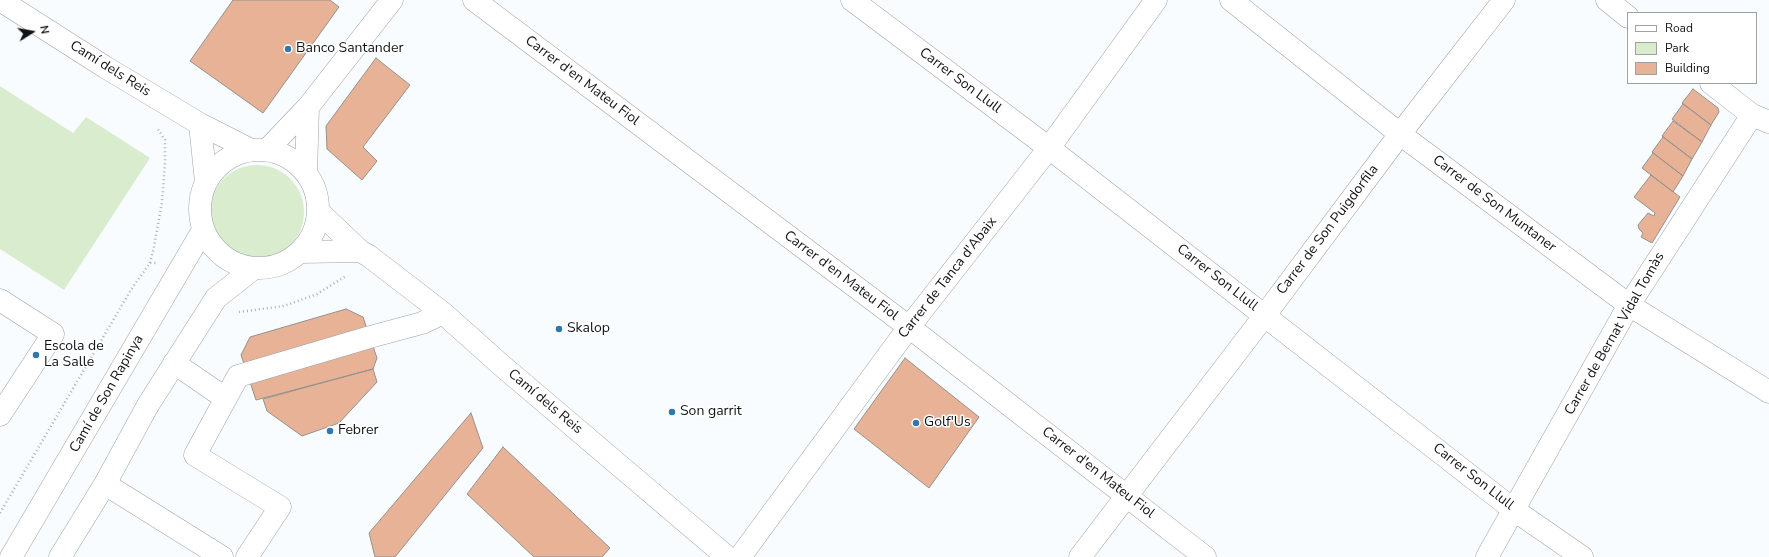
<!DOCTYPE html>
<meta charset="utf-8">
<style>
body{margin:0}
#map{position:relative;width:1769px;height:557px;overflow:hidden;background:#f9fcff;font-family:"Nunito Sans",sans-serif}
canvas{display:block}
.legend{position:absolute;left:1627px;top:12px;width:130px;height:72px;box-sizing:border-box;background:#fff;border:1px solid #a0a1a1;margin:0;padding:5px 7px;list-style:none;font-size:12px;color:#121314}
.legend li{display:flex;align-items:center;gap:8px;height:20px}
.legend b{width:20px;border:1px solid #a0a1a1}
.north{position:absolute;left:12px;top:12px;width:40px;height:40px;-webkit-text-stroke:3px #fff;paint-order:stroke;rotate:79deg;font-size:11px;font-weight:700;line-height:16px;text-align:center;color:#121314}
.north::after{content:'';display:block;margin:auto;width:14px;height:18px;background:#121314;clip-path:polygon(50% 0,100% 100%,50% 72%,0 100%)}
</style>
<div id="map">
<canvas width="1769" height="557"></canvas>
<ul class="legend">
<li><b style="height:5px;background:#fff"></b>Road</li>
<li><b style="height:11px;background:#d9eccd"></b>Park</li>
<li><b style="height:11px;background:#e7b295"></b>Building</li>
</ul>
<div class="north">N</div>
</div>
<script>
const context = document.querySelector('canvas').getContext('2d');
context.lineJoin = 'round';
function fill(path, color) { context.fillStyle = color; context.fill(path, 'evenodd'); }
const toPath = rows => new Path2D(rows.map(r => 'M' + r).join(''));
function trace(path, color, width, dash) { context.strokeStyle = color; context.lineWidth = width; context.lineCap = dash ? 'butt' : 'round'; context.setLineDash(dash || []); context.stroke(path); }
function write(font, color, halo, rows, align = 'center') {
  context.font = font + ' "Nunito Sans",sans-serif'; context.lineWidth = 3; context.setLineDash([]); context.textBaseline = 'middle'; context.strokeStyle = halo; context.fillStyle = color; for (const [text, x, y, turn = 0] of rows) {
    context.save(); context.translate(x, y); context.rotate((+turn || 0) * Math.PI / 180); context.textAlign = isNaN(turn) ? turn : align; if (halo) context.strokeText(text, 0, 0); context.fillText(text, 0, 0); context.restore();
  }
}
const green = toPath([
 [0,86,73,133,86,117,150,158,64,290,0,249],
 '210 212a47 47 0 1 1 94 0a47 47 0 1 1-94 0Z'
]);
const building = toPath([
 [233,0,330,0,339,7,263,113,190,61,233,0],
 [376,58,410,85,363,147,377,161,362,180,327,149,326,126,376,58],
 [1693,89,1718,108,1719,112,1711,125,1682,103,1693,89],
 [1683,104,1711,125,1702,142,1672,119,1683,104],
 [1673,121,1702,142,1692,159,1662,136,1673,121],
 [1663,137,1692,159,1683,176,1652,152,1663,137],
 [1653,153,1683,176,1673,192,1642,168,1653,153],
 [1651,175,1680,197,1652,243,1641,237,1643,233,1639,229,1638,225,1648,213,1654,216,1655,213,1634,197,1651,175],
 [346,309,363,317,377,358,373,369,256,400,241,355,250,337,346,309],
 [905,358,979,417,929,488,854,429,905,358],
 [373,369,377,382,339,423,302,436,267,411,263,399,373,369],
 [471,413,483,448,395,557,375,557,369,533,471,413],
 [503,447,610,548,602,557,534,557,467,494,503,447]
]);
const path = toPath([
 [150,263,154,247,162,202,165,163,165,140,157,128],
 [239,312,284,306,317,294,346,276],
 [0,513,132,288,150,263,156,263]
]);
const minor = toPath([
 [0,0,105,67,200,124,251,150],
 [474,0,909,327,1205,557],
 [852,0,1049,148,1514,510,1582,557],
 [1231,0,1400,134,1629,305,1769,392],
 [1607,0,1628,17],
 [1711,83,1752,115,1769,122],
 [200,124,206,182],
 '200 209a59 59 0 1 1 118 0a59 59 0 1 1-118 0Z',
 [267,150,308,107,392,0],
 [306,173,308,107],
 [318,211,360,251,369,256,443,313,500,364,727,557],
 [301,252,360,251],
 [0,300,53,334,0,415],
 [174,363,225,398],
 [105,484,222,557],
 [11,557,203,230],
 [60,557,105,484,148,405,216,298,253,269],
 [247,557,280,507,195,455,238,376,370,337,422,323,443,313],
 [740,557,909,327,1049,148,1156,0],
 [1080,557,1265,315,1400,134,1504,0],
 [1487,557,1629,305,1752,115]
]);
const markers = [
 [288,49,4,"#3077ab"],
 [559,329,4,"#3077ab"],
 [36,355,4,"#3077ab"],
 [672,412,4,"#3077ab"],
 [916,423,4,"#3077ab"],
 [330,431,4,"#3077ab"]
];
const poiNames = [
 ["Banco Santander",296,49],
 ["Skalop",567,329],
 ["Escola de",44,347],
 ["La Salle",44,363],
 ["Son garrit",680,412],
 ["Golf'Us",924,423],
 ["Febrer",338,431]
];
const streetNames = [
 ["Camí dels Reis",110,69,32],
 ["Carrer d'en Mateu Fiol",582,81,37],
 ["Carrer Son Llull",960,81,37],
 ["Carrer de Son Muntaner",1494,204,37],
 ["Carrer de Son Puigdorfila",1328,230,-53],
 ["Carrer d'en Mateu Fiol",841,276,37],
 ["Carrer de Tanca d'Abaix",948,278,-52],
 ["Carrer Son Llull",1217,278,38],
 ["Carrer de Bernat Vidal Tomàs",1615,334,-60],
 ["Camí de Son Rapinya",107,394,-60],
 ["Camí dels Reis",545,402,40],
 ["Carrer d'en Mateu Fiol",1098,473,38],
 ["Carrer Son Llull",1473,477,38]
];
fill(green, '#d9eccd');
fill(building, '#e7b295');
trace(building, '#95918e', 1);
trace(minor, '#9ea1a5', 23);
trace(path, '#adafb2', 2.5, [1, 3]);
trace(minor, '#fff', 22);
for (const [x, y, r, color] of markers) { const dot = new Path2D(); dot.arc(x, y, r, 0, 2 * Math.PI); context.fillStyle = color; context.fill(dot); trace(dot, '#fff', 1.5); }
write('14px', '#121314', '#fff', poiNames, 'left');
write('14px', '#121314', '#fff', streetNames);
</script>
